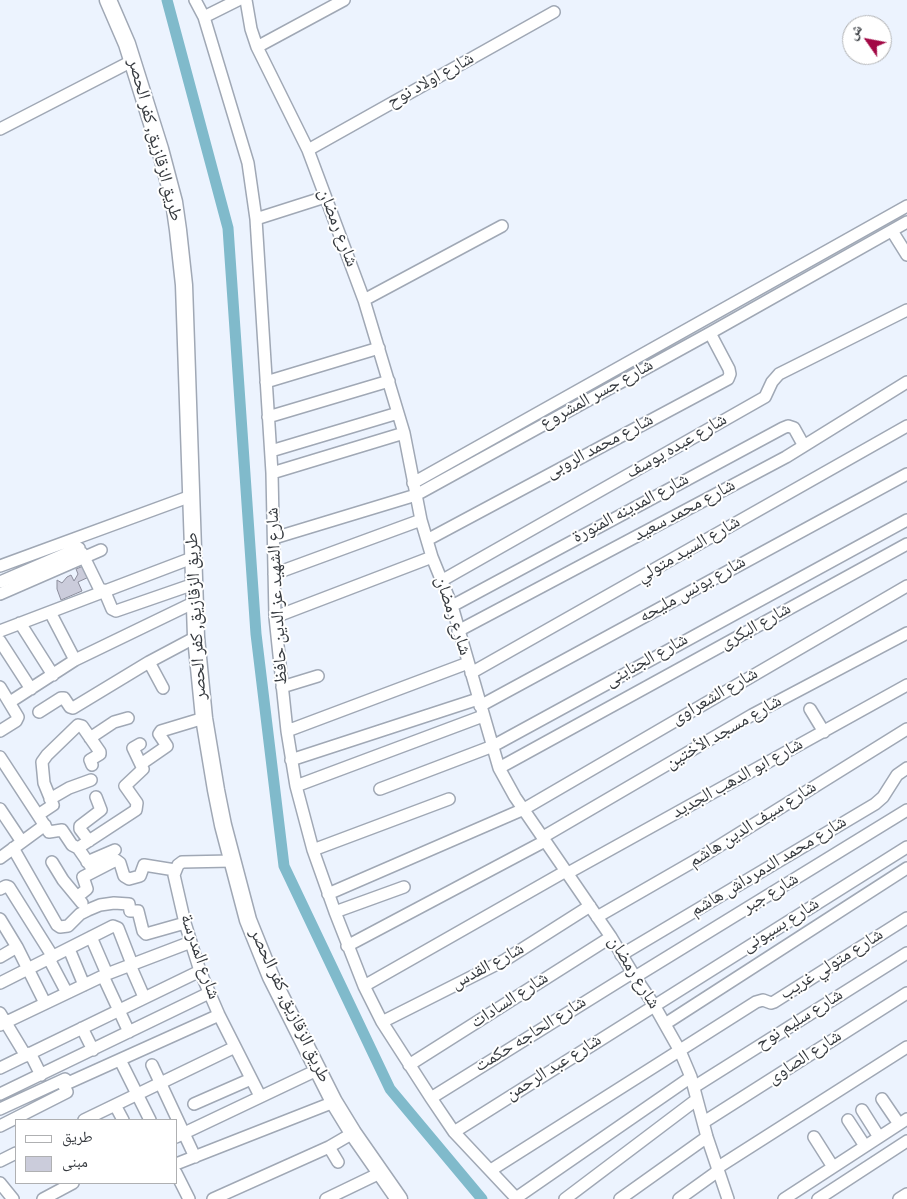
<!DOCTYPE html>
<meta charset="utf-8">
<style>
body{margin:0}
#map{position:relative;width:907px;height:1199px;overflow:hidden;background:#ecf3fe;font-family:"Source Sans 3","Noto Naskh Arabic",sans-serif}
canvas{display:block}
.legend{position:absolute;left:15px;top:1119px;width:162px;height:65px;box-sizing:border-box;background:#fff;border:1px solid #afb0b2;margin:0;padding:6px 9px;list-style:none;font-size:15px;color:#363a3f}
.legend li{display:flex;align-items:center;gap:10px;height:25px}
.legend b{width:25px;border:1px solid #afb0b2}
.north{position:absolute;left:842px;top:15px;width:50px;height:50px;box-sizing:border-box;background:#fff;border:1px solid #afb0b2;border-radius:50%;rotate:303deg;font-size:14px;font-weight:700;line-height:20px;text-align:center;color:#363a3f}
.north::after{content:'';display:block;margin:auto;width:18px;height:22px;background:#a20845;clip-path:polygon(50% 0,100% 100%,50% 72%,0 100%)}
</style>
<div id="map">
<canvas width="907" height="1199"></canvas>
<ul class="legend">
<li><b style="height:6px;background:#fff"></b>طريق</li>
<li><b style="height:14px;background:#cbccdb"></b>مبنى</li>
</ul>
<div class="north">ش</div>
</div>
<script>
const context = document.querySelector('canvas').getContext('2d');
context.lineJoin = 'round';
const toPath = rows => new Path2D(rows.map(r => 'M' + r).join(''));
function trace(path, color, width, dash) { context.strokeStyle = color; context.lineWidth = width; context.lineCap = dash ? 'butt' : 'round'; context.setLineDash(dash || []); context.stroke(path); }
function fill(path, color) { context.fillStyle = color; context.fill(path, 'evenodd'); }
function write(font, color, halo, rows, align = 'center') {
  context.font = font + ' "Source Sans 3","Noto Naskh Arabic",sans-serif'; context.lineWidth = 4; context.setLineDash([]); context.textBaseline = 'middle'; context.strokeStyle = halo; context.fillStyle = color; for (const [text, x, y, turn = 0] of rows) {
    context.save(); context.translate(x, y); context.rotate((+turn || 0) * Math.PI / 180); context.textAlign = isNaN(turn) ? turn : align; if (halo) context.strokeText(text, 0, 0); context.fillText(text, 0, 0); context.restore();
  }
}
const canal = toPath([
 [167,0,228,228,256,634,284,866,390,1089,482,1199]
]);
const building = toPath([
 [86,565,91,576,78,582,82,591,61,600,57,589,57,580,62,583,67,577,71,575,74,581,78,574,76,569,86,565]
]);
const minor = toPath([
 [195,0,204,17,248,163,256,219,272,473,275,617,287,731,296,786,313,850,335,912,364,986,382,1022,431,1098,454,1132,517,1199],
 [246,0,251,29,257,47,308,150,364,300,404,433,421,520,432,557,452,606,499,768,515,797,611,937,635,977,654,1005,680,1051,691,1077,707,1137,728,1199],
 [204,17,238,0],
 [257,47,344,0],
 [0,129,132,61],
 [308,150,554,12],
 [256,219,325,197],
 [892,231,907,255],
 [364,300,502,226],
 [266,382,379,348],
 [268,417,389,381],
 [271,451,398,413],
 [272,473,404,433],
 [413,483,907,206],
 [274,538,416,495,710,333,907,222],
 [427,540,728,379,730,374,729,369,710,333],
 [82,553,101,592],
 [0,566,191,496],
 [274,574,421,520],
 [441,581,765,397,772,382,779,374,907,310],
 [0,582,79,548],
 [104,590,112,609,116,611,194,584],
 [0,594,101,550],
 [452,606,783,428,788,426,794,428,804,446],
 [50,612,75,660],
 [275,617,432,557],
 [20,623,53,675],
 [0,631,192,558],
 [458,631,786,457,907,382],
 [0,641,31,689],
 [149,662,163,688],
 [471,673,907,426],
 [0,687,18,717,16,721,0,731],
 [282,687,318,676],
 [10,702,75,660,195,602],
 [480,706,907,474],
 [810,709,824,732],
 [39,712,61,698,64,698,70,707,73,708,149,662,196,637],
 [287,731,468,663],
 [90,738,114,722,128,718],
 [0,757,49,832,62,830,72,845,78,848,94,871],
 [291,760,478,699],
 [141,764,167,746,159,734,161,731,204,718],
 [499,768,907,544],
 [296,786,483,716],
 [380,789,493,746,907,520],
 [50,799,69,788,91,780],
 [0,809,22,842],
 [38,815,53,805,44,783,42,762,47,755,78,725,82,726,100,752,100,754,90,760,92,765],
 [543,837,752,715,907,633],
 [89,841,80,829,80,826,101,810,96,797],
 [13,848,57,925,60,927,68,926,80,914,88,910,100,905,114,903,129,904,130,911,138,911,143,931,146,934,185,923],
 [78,848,136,810,137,803,125,786,143,769,133,748,140,744],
 [313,850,449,799],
 [0,858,45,825],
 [232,861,182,862,178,865,174,875,185,923,200,971,219,1015,260,1096],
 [52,862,63,880,82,903],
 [87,862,115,850],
 [568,873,907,685],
 [0,889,6,886,9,887,53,957],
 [328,894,524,809,907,586],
 [77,897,87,889,83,877,116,860,120,863,124,876,129,879,140,876,144,865,175,870],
 [335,912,404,887],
 [597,917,703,856,907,729],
 [0,919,17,947,45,1003],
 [91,937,107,974],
 [347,946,545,841],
 [69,949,84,985],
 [621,955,875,804,883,797,897,775,907,768],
 [0,957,17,947],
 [49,959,67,993],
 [130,965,144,997],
 [103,976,129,1032],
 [635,977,907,810],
 [0,983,113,926,118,928,132,964],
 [364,986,566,871],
 [0,1013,26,1056],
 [382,1022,505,960,590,906],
 [665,1024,907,868],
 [0,1025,107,974,191,942],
 [82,1028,93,1050],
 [30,1053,41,1075],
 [120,1060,150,1120],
 [152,1065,195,1157],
 [409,1065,611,937],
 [0,1068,200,971],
 [68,1083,219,1015],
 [694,1087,907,953],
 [0,1094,209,993],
 [431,1098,632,973],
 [882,1099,899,1124],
 [194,1104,251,1079],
 [115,1105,123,1120],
 [0,1109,65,1079,68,1082],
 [862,1110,879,1137],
 [84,1120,235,1047],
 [848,1120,865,1146],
 [704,1122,907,993],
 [0,1126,67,1092,64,1086,68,1083],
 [454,1132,907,847],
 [176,1137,317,1070],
 [814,1137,833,1167],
 [329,1147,338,1162],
 [0,1161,16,1153],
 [176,1164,334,1102],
 [717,1168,907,1047],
 [491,1170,756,1002,763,1000,771,1003,774,1002,907,918],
 [176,1173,189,1199],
 [0,1183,13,1199],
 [516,1198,691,1077],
 [43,1199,73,1183],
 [213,1199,329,1147,353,1133],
 [326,1199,380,1173],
 [565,1199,696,1100],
 [620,1199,707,1137],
 [679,1199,718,1171],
 [784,1199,907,1119],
 [818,1199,907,1141],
 [899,1199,907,1194]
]);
const secondary = toPath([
 [108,0,127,44,160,149,174,202,178,230,184,285,196,637,204,718,216,790,223,825,248,920,271,977,334,1102,353,1133,399,1199]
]);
const streetNames = [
 ["شارع اولاد نوح",431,81,-29],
 ["طريق الزقازيق, كفر الحصر",154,140,75],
 ["شارع رمضان",337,228,69],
 ["شارع جسر المشروع",597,395,-29],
 ["شارع محمد الروبى",600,447,-28],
 ["شارع عبده يوسف",677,447,-30],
 ["شارع المدينه المنورة",631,509,-28],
 ["شارع محمد سعيد",685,511,-28],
 ["شارع السيد متولي",689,550,-30],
 ["شارع يونس مليحه",693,590,-29],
 ["شارع الشهيد عز الدين حافظ",278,596,-93],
 ["طريق الزقازيق, كفر الحصر",197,616,-93],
 ["شارع رمضان",452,616,72],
 ["شارع البكرى",756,627,-29],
 ["شارع الجناينى",647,661,-29],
 ["شارع الشعراوى",715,697,-30],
 ["شارع مسجد الأختين",724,733,-30],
 ["شارع ابو الدهب الجديد",738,779,-29],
 ["شارع سيف الدين هاشم",753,825,-32],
 ["شارع محمد الدمرداش هاشم",769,867,-31],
 ["شارع جبر",771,894,-31],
 ["شارع بسيونى",781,926,-32],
 ["شارع المدرسة",199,957,71],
 ["شارع متولي غريب",832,965,-32],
 ["شارع القدس",488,967,-28],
 ["شارع رمضان",633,973,58],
 ["شارع السادات",510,1001,-33],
 ["طريق الزقازيق, كفر الحصر",289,1006,65],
 ["شارع سليم نوح",800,1020,-32],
 ["شارع الحاجه حكمت",531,1035,-32],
 ["شارع الصاوى",805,1058,-33],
 ["شارع عبد الرحمن",554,1068,-32]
];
trace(canal, '#80bacb', 11);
fill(building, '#cbccdb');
trace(building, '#8c8d9c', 1);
trace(minor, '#a0a8b5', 14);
trace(secondary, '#a0a8b5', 19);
trace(minor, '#fff', 11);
trace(secondary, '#fff', 16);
write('18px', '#363a3f', '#fff', streetNames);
</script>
